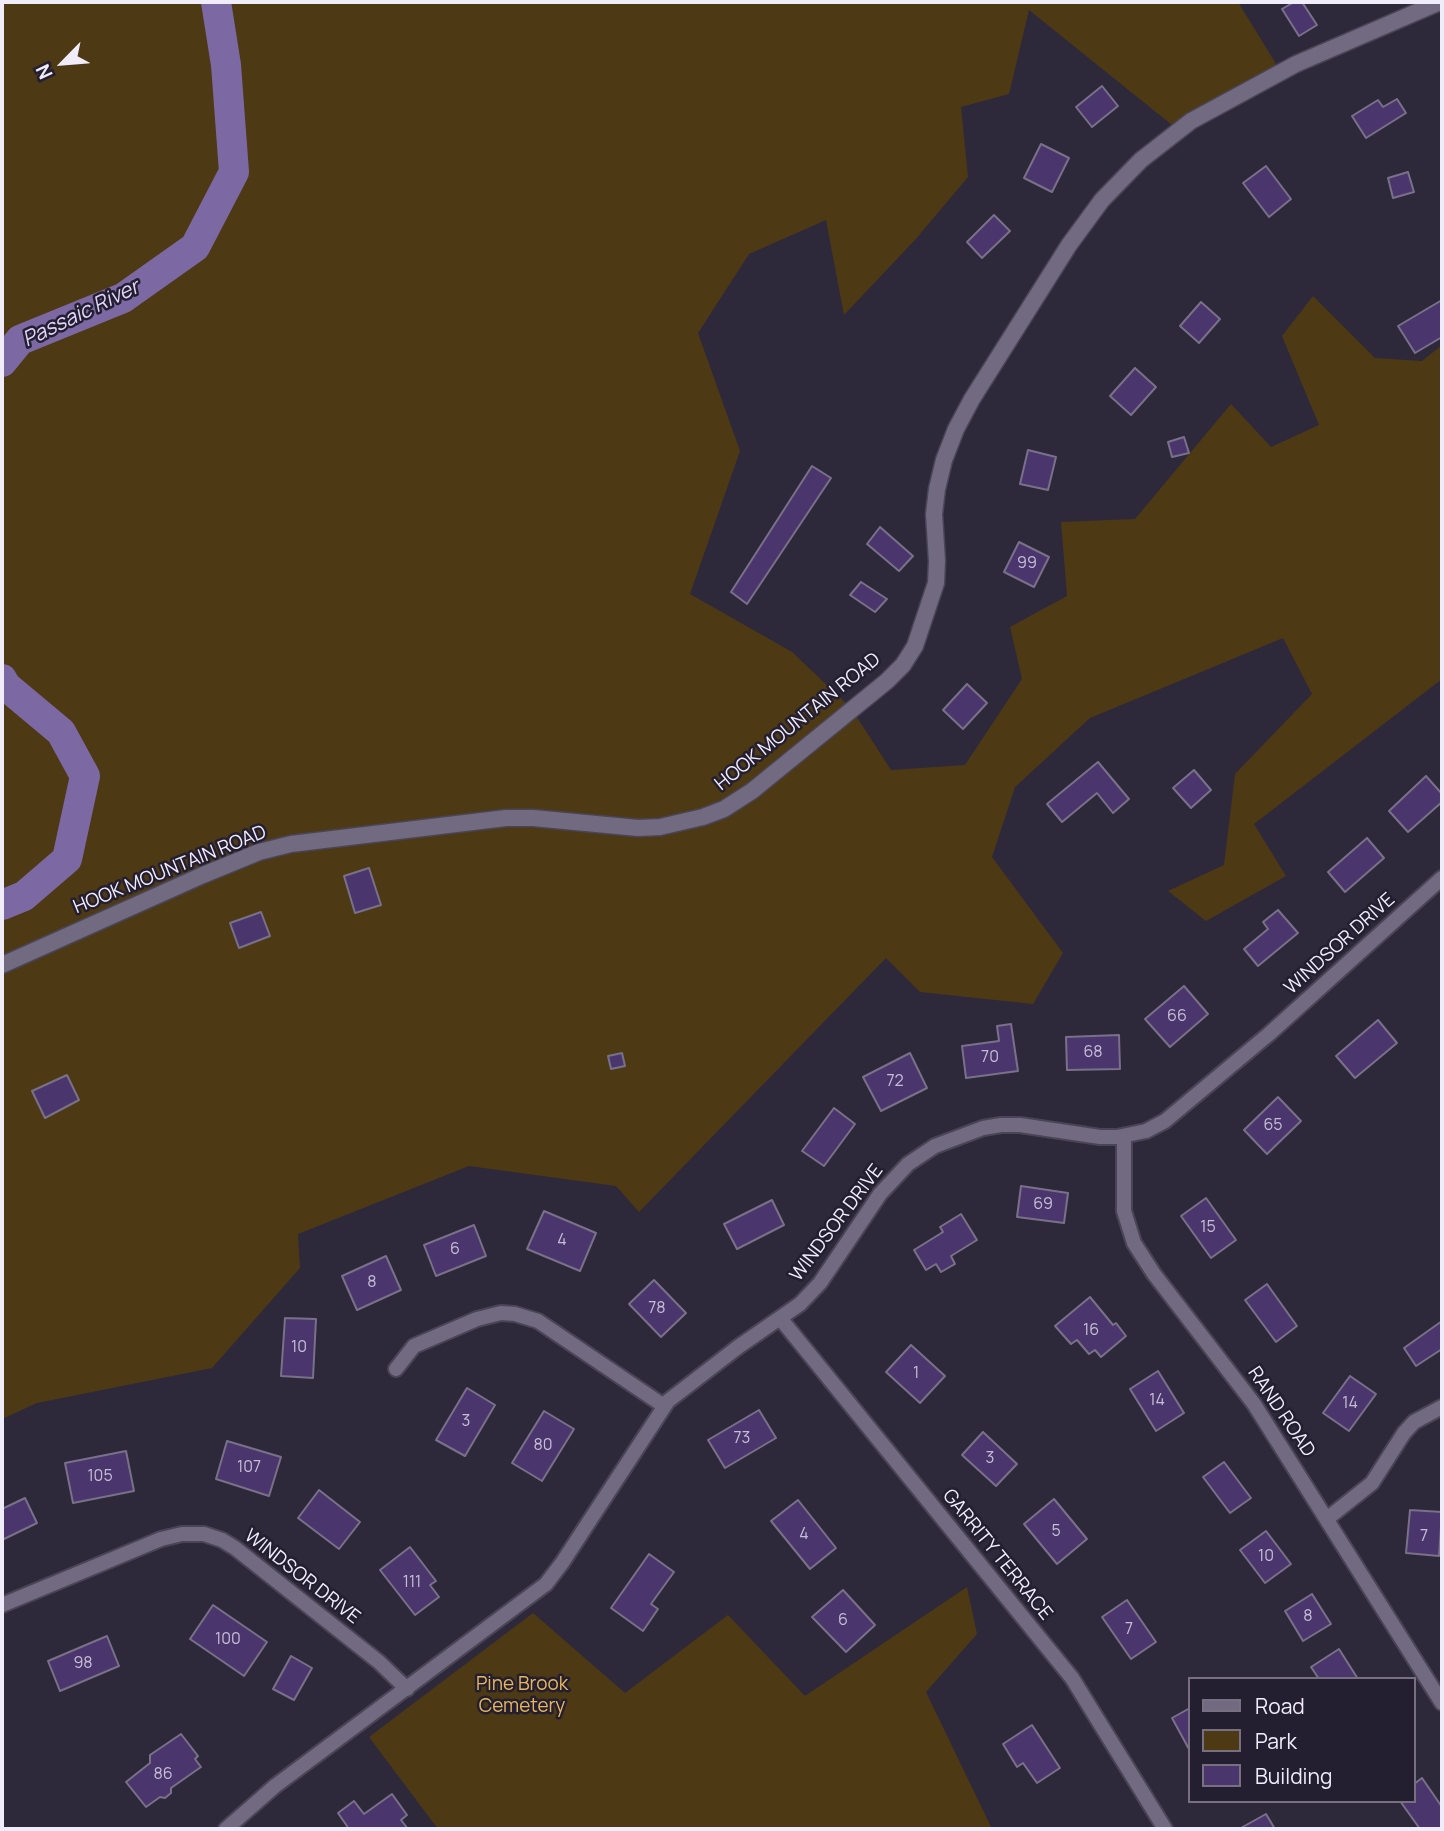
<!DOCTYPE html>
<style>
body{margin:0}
#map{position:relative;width:1444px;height:1831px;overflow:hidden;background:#2e283b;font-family:Manrope,sans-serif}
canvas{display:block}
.frame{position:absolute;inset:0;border:4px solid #f0ecf9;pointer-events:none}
.legend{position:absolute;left:1188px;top:1677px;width:228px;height:126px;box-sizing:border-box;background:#241e31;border:2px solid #767081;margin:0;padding:9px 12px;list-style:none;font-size:21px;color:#f0ecf9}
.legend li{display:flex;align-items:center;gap:14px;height:35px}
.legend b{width:35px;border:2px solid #767081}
.north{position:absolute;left:28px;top:28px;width:70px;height:70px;-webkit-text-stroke:5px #241e31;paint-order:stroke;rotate:245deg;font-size:19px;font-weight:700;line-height:28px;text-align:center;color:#f0ecf9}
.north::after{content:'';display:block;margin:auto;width:24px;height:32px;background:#f0ecf9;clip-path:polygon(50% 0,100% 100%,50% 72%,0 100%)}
</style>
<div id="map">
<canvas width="1444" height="1831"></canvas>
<div class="frame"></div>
<ul class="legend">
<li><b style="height:9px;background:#716a80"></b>Road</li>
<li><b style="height:19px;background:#4d3a15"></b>Park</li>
<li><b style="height:19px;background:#4a366d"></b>Building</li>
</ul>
<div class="north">N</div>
</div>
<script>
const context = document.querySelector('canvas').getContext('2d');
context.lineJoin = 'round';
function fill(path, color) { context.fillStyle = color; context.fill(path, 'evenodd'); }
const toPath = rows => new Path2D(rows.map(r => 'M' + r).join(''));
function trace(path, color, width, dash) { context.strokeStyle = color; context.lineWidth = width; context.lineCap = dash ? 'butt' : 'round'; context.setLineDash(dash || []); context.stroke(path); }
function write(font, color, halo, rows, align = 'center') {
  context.font = font + ' Manrope,sans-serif'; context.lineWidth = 5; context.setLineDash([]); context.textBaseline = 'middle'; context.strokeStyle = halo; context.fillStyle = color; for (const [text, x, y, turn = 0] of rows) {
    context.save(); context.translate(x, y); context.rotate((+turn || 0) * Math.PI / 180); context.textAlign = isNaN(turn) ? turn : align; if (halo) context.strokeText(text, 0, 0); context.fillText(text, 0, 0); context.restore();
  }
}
const green = toPath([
 [2,2,1238,2,1281,72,1177,129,1029,10,1009,94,961,107,968,177,914,241,844,315,826,220,749,254,698,333,740,451,690,594,792,652,851,708,891,770,965,765,1022,679,1010,627,1067,596,1061,522,1135,519,1231,404,1271,447,1319,425,1282,336,1313,296,1375,358,1422,361,1442,345,1442,679,1254,824,1286,876,1206,921,1168,891,1224,865,1235,774,1312,694,1283,638,1090,718,1015,787,992,857,1063,953,1033,1004,920,992,886,958,639,1212,616,1186,469,1166,298,1234,300,1268,212,1368,37,1403,2,1419],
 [967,1587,977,1634,926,1692,992,1829,438,1829,369,1737,533,1613,625,1693,728,1615,805,1696]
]);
const river = toPath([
 [2,362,20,340,123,298,195,247,234,172,226,65,216,2],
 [2,679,6,686,61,732,85,776,67,859,24,896,2,905]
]);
const building = toPath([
 [1294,2,1302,2,1317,25,1299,36,1282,9,1294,2],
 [1102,86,1118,106,1092,127,1076,107,1102,86],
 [1397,99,1406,113,1366,138,1352,116,1378,100,1383,107,1397,99],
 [1041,144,1069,158,1052,192,1024,178,1041,144],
 [1266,166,1291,199,1269,217,1243,183,1266,166],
 [1408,172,1414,192,1393,198,1388,178,1408,172],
 [994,215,1010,231,982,258,967,242,994,215],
 [1442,300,1442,337,1415,353,1398,326,1442,300],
 [1201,302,1220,319,1199,343,1180,326,1201,302],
 [1135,368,1156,387,1131,415,1110,396,1135,368],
 [1184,437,1189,453,1172,457,1168,442,1184,437],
 [1028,450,1056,457,1048,490,1020,484,1028,450],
 [812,466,831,478,747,604,731,592,812,466],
 [880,527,913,556,899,571,867,544,880,527],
 [1019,542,1049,557,1034,587,1004,572,1019,542],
 [861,582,887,599,875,612,850,595,861,582],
 [967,684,987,703,963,729,943,710,967,684],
 [1098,762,1129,799,1113,813,1097,793,1062,822,1047,804,1098,762],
 [1194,770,1211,790,1191,808,1173,788,1194,770],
 [1426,776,1442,794,1442,802,1408,832,1389,811,1426,776],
 [1367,838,1384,858,1345,892,1328,872,1367,838],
 [369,868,381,905,355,913,344,876,369,868],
 [1278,910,1298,933,1258,966,1244,949,1268,929,1263,922,1278,910],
 [261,912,270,936,239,948,230,923,261,912],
 [1184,986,1208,1014,1170,1047,1145,1019,1184,986],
 [1378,1020,1397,1043,1355,1078,1336,1056,1378,1020],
 [1011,1024,1018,1071,966,1078,962,1046,999,1041,997,1026,1011,1024],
 [1119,1035,1120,1069,1067,1070,1066,1037,1119,1035],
 [622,1053,625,1066,611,1069,608,1056,622,1053],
 [910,1053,927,1088,881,1111,863,1077,910,1053],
 [67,1075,79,1100,45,1118,32,1091,67,1075],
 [1278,1097,1301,1121,1267,1154,1244,1130,1278,1097],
 [834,1108,855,1124,824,1166,802,1151,834,1108],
 [1021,1186,1068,1193,1064,1223,1017,1217,1021,1186],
 [1206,1198,1236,1240,1211,1258,1181,1216,1206,1198],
 [772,1200,784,1225,737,1249,724,1224,772,1200],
 [544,1211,596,1233,580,1271,527,1249,544,1211],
 [961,1214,977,1240,951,1256,955,1264,941,1272,936,1264,926,1270,914,1250,943,1232,940,1227,961,1214],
 [474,1225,486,1256,436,1276,424,1245,474,1225],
 [386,1256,401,1290,357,1310,342,1276,386,1256],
 [654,1280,686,1313,661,1337,629,1304,654,1280],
 [1267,1284,1297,1326,1276,1342,1245,1300,1267,1284],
 [1090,1297,1113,1325,1116,1323,1126,1336,1101,1357,1095,1350,1089,1354,1077,1340,1071,1344,1055,1326,1090,1297],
 [285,1318,316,1319,313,1378,281,1376,285,1318],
 [1442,1321,1442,1349,1416,1366,1404,1348,1442,1321],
 [911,1345,945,1376,920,1403,886,1372,911,1345],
 [1158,1371,1184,1413,1156,1431,1130,1389,1158,1371],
 [1350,1376,1376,1394,1349,1431,1323,1413,1350,1376],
 [467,1388,495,1405,465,1456,436,1440,467,1388],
 [759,1410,776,1438,725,1468,708,1440,759,1410],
 [544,1411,574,1429,542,1481,512,1463,544,1411],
 [983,1432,1017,1464,996,1486,962,1455,983,1432],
 [227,1441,281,1457,269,1496,216,1479,227,1441],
 [126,1451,134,1491,73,1503,65,1463,126,1451],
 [1224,1462,1251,1498,1230,1513,1203,1477,1224,1462],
 [319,1490,360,1522,339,1549,298,1518,319,1490],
 [25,1498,37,1523,2,1540,2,1509,25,1498],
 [1054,1499,1087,1539,1057,1564,1024,1524,1054,1499],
 [798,1500,836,1548,810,1569,771,1521,798,1500],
 [1410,1510,1442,1512,1439,1556,1406,1553,1410,1510],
 [1266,1531,1291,1564,1265,1583,1240,1550,1266,1531],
 [410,1547,436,1581,430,1585,439,1597,415,1615,380,1570,410,1547],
 [649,1554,674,1572,651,1604,658,1609,643,1631,611,1608,649,1554],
 [843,1590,875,1625,846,1652,812,1617,843,1590],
 [1312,1594,1331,1624,1303,1641,1285,1611,1312,1594],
 [1127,1600,1156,1642,1131,1659,1102,1617,1127,1600],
 [213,1605,267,1642,244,1676,190,1639,213,1605],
 [107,1636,119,1666,60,1691,48,1661,107,1636],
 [1339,1649,1358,1679,1319,1679,1311,1667,1339,1649],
 [291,1656,312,1668,294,1700,273,1689,291,1656],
 [1190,1708,1190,1751,1172,1718,1190,1708],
 [1032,1725,1060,1768,1037,1783,1023,1763,1017,1767,1003,1744,1032,1725],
 [181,1734,198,1756,195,1759,201,1767,171,1788,171,1793,165,1798,160,1797,146,1807,126,1782,150,1763,150,1755,181,1734],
 [1422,1778,1442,1807,1442,1829,1420,1829,1400,1801,1414,1801,1414,1784,1422,1778],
 [392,1794,407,1815,401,1820,408,1829,349,1829,338,1813,354,1801,364,1814,392,1794],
 [1266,1814,1275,1829,1239,1829,1266,1814]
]);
const minor = toPath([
 [1124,1136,1124,1211,1134,1243,1154,1274,1254,1404,1442,1703],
 [780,1318,1072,1678,1165,1829],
 [396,1369,414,1346,477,1319,501,1313,515,1314,538,1321,664,1406],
 [1328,1518,1372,1483,1404,1433,1414,1422,1442,1407],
 [2,1605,161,1539,182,1534,204,1534,222,1540,235,1548,379,1662,407,1689],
 [226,1829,275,1786,546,1584,562,1563,668,1401,738,1347,800,1304,820,1283,880,1194,908,1164,935,1146,983,1128,1001,1125,1020,1125,1100,1137,1117,1137,1146,1131,1165,1121,1269,1034,1442,878]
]);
const tertiary = toPath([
 [2,965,203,875,259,852,291,844,506,818,533,818,638,828,660,827,703,817,724,809,752,791,887,681,903,665,915,646,936,583,937,561,934,514,937,489,944,460,956,429,972,399,1069,245,1102,200,1141,160,1191,121,1296,64,1440,2]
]);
const numberNames = [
 ["99",1027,564],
 ["66",1177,1017],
 ["68",1093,1053],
 ["70",990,1058],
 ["72",895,1082],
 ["65",1273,1126],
 ["69",1043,1205],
 ["15",1208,1228],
 ["4",562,1241],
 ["6",455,1250],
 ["8",372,1283],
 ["78",657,1309],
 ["16",1091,1331],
 ["10",299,1348],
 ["1",916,1374],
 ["14",1157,1401],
 ["14",1350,1404],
 ["3",466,1422],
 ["73",742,1439],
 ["80",543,1446],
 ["3",990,1459],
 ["107",249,1468],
 ["105",100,1477],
 ["5",1056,1532],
 ["4",804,1535],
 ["7",1424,1537],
 ["10",1266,1557],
 ["111",412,1583],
 ["8",1308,1617],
 ["6",843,1621],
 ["7",1129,1630],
 ["100",228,1640],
 ["98",83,1664],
 ["86",163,1775]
];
const streetNames = [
 ["HOOK MOUNTAIN ROAD",798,722,-39],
 ["HOOK MOUNTAIN ROAD",170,870,-22],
 ["WINDSOR DRIVE",1340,944,-42],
 ["WINDSOR DRIVE",837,1223,-53],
 ["RAND ROAD",1281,1412,56],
 ["GARRITY TERRACE",997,1555,51],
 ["WINDSOR DRIVE",302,1577,38]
];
const parkNames = [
 ["Pine Brook",522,1685],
 ["Cemetery",522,1707]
];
const waterNames = [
 ["Passaic River",81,314,-26]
];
fill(green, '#4d3a15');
trace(river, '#7c69a4', 30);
fill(building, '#4a366d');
trace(building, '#787188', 2);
trace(minor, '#4a4556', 18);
trace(tertiary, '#4a4556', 19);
trace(minor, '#716a80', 14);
trace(tertiary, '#716a80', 16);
write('16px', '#c6bed6', null, numberNames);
write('19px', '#f0ecf9', '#241e31', streetNames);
write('19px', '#e6b65c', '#241e31', parkNames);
write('italic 21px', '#e0d5f8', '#241e31', waterNames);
</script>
